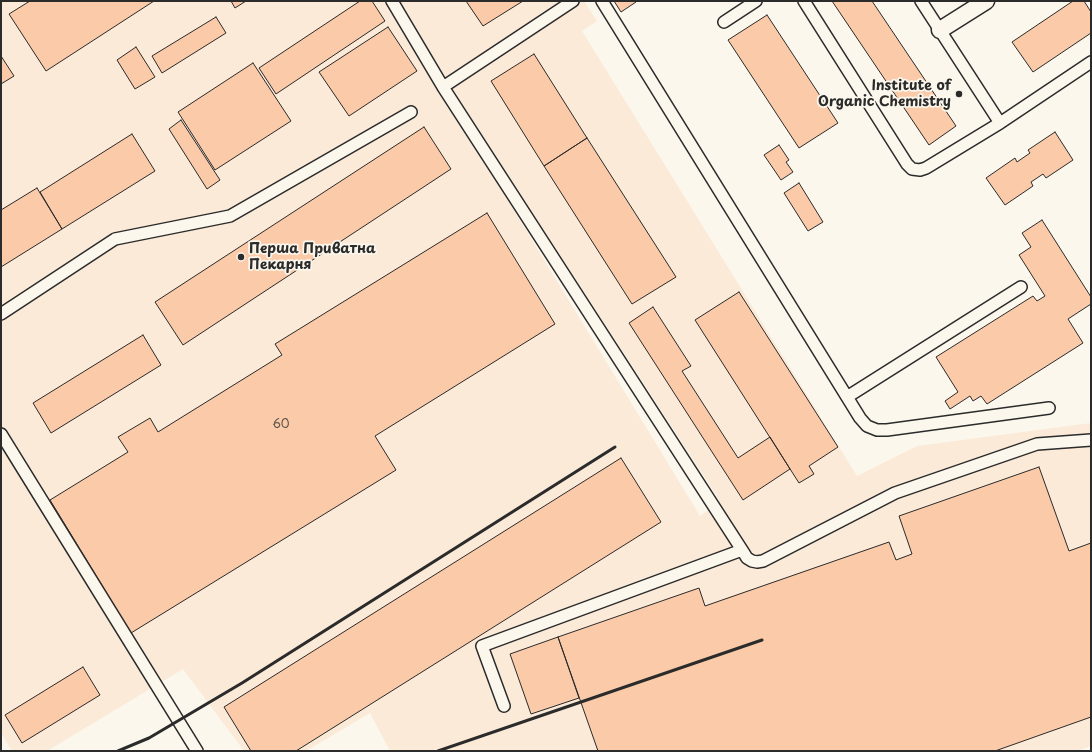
<!DOCTYPE html>
<meta charset="utf-8">
<style>
body{margin:0}
#map{position:relative;width:1092px;height:752px;overflow:hidden;background:#fbf7ec;font-family:"Playpen Sans",sans-serif}
canvas{display:block}
.frame{position:absolute;inset:0;border:2px solid #2b2b2b;pointer-events:none}
</style>
<div id="map">
<canvas width="1092" height="752"></canvas>
<div class="frame"></div>
</div>
<script>
const context = document.querySelector('canvas').getContext('2d');
context.lineJoin = 'round';
function fill(path, color) { context.fillStyle = color; context.fill(path, 'evenodd'); }
const toPath = rows => new Path2D(rows.map(r => 'M' + r).join(''));
function trace(path, color, width, dash) { context.strokeStyle = color; context.lineWidth = width; context.lineCap = dash ? 'butt' : 'round'; context.setLineDash(dash || []); context.stroke(path); }
function write(font, color, halo, rows, align = 'center') {
  context.font = font + ' "Playpen Sans",sans-serif'; context.lineWidth = 3.5; context.setLineDash([]); context.textBaseline = 'middle'; context.strokeStyle = halo; context.fillStyle = color; for (const [text, x, y, turn = 0] of rows) {
    context.save(); context.translate(x, y); context.rotate((+turn || 0) * Math.PI / 180); context.textAlign = isNaN(turn) ? turn : align; if (halo) context.strokeText(text, 0, 0); context.fillText(text, 0, 0); context.restore();
  }
}
const built = toPath([
 [1,1,388,1,428,69,700,516,720,501,395,1,584,1,597,21,582,31,857,476,917,446,1091,423,1091,746,1077,751,390,751,370,713,306,751,244,751,183,669,47,751,12,751,1,733]
]);
const building = toPath([
 [30,1,154,1,46,71,9,14,30,1],
 [231,1,246,1,235,8,231,1],
 [360,1,372,1,385,21,276,94,259,68,360,1],
 [466,1,523,1,483,26,466,1],
 [614,1,636,1,636,2,621,12,614,1],
 [832,1,872,1,956,126,929,145,832,1],
 [1073,1,1084,1,1091,12,1091,33,1033,72,1012,42,1073,1],
 [767,15,838,123,799,148,728,40,767,15],
 [216,17,226,33,162,73,152,56,216,17],
 [388,27,417,71,349,116,319,72,388,27],
 [136,47,155,77,135,89,117,60,136,47],
 [534,54,587,138,544,166,491,81,534,54],
 [1,56,14,76,1,84,1,56],
 [253,63,291,121,215,170,178,112,253,63],
 [181,120,220,180,207,189,169,129,181,120],
 [424,127,451,169,183,345,155,302,424,127],
 [1055,132,1073,160,1046,178,1043,174,1031,182,1033,186,1005,205,986,178,1015,158,1017,162,1030,153,1028,150,1055,132],
 [132,134,155,171,62,229,40,192,132,134],
 [587,138,676,277,632,304,544,166,587,138],
 [779,145,789,160,786,162,793,172,781,180,764,155,779,145],
 [799,183,823,222,808,231,784,193,799,183],
 [37,188,62,229,1,267,1,210,37,188],
 [487,213,555,324,375,436,396,470,131,633,50,500,128,452,118,437,150,418,158,432,282,355,275,344,487,213],
 [1042,220,1091,297,1091,304,1068,319,1083,343,987,404,981,396,973,401,970,396,950,409,945,401,958,392,936,357,1033,296,1037,301,1045,296,1019,255,1031,247,1022,233,1042,220],
 [739,292,838,447,809,466,814,474,799,483,695,320,739,292],
 [653,307,691,366,682,371,738,458,770,437,790,469,743,500,629,323,653,307],
 [143,335,161,365,51,433,33,403,143,335],
 [621,458,661,522,296,751,251,751,224,707,621,458],
 [1039,467,1069,551,1091,543,1091,717,995,751,598,751,558,637,699,588,705,606,889,542,896,560,912,554,899,516,1039,467],
 [558,637,579,698,531,714,510,654,558,637],
 [83,667,100,695,22,743,5,715,83,667]
]);
const service = toPath([
 [392,1,443,87,742,550,747,558,752,561,757,562,763,561,895,493,1037,444,1091,440],
 [602,1,860,418,867,426,877,430,887,430,1049,408],
 [804,1,907,164,912,169,920,170,926,168,1000,123],
 [921,1,1000,123,1091,62],
 [724,22,756,1],
 [443,87,573,1],
 [1,314,115,239,230,216,411,112],
 [847,397,1021,287],
 [1,434,197,751],
 [504,706,482,646,742,550]
]);
const pedestrian = toPath([
 [940,30,986,1]
]);
const rail = toPath([
 [118,751,149,738,242,683,615,447],
 [438,751,762,640]
]);
const markers = [
 [959,94,4,"#2b2b2b"],
 [241,257,4,"#2b2b2b"]
];
const numberNames = [
 ["60",281,425]
];
const poiNames = [
 ["Institute of",951,86],
 ["Organic Chemistry",951,102],
 ["Перша Приватна",249,249,"left"],
 ["Пекарня",249,265,"left"]
];
fill(built, '#fbead8');
fill(building, '#facaa9');
trace(building, '#2b2b2b', 1);
trace(service, '#2b2b2b', 14);
trace(pedestrian, '#2b2b2b', 19);
trace(service, '#fbf7ec', 11);
trace(pedestrian, '#fbf7ec', 16);
trace(rail, '#2b2b2b', 3);
for (const [x, y, r, color] of markers) { const dot = new Path2D(); dot.arc(x, y, r, 0, 2 * Math.PI); context.fillStyle = color; context.fill(dot); trace(dot, '#fbf7ec', 1.5); }
write('12px', '#5f534a', null, numberNames);
write('bold 14px', '#2b2b2b', '#fbf7ec', poiNames, 'right');
</script>
